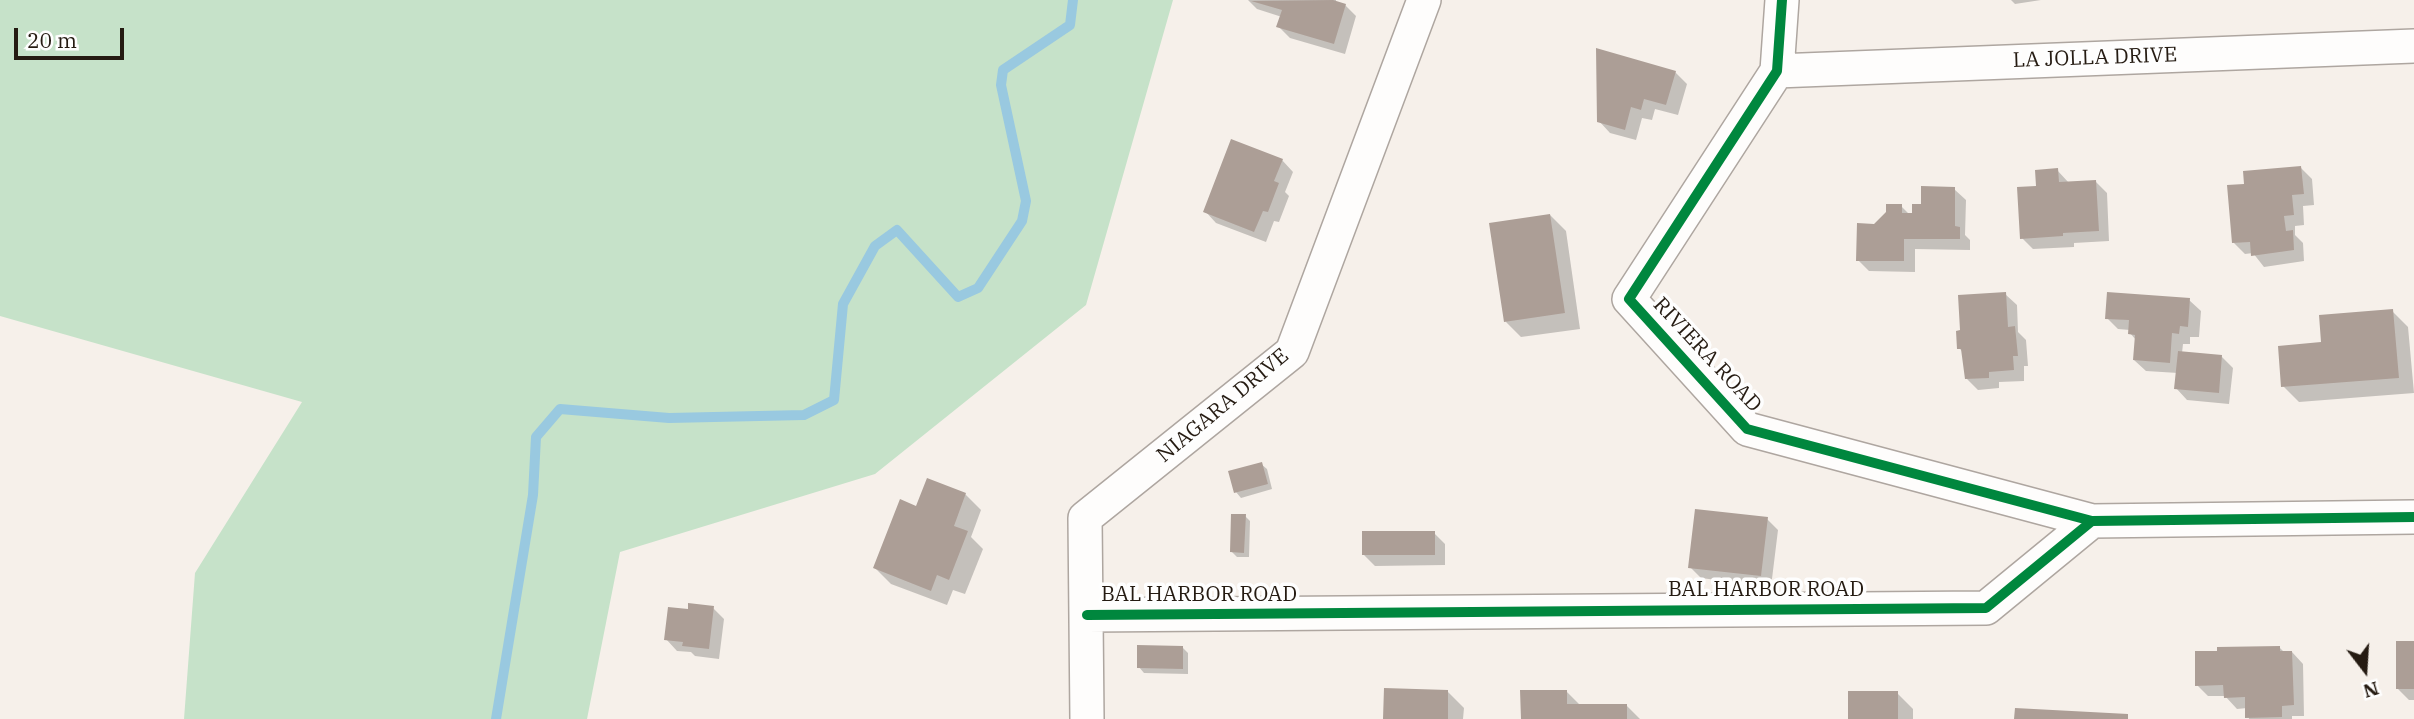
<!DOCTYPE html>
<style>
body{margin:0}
#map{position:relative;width:2414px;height:719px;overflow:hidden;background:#f6f0ea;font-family:"IBM Plex Serif",serif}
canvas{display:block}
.north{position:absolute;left:2330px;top:635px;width:70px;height:70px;-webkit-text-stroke:5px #fefefe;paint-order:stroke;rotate:163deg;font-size:19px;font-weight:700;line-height:28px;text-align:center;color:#251b12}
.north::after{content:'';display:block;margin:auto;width:24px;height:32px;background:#251b12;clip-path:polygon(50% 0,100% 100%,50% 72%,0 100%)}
.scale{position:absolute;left:14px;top:28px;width:110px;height:32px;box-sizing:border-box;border:4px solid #251b12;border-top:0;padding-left:9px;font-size:21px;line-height:24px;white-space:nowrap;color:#251b12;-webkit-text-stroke:5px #fefefe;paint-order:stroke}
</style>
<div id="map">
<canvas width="2414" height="719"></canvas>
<div class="north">N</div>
<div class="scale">20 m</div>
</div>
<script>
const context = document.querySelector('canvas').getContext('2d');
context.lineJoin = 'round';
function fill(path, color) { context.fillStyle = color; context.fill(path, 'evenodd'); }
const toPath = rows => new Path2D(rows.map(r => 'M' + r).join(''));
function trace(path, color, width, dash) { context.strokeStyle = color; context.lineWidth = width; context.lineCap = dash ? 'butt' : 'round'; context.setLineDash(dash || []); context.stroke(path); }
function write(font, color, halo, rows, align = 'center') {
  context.font = font + ' "IBM Plex Serif",serif'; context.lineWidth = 7; context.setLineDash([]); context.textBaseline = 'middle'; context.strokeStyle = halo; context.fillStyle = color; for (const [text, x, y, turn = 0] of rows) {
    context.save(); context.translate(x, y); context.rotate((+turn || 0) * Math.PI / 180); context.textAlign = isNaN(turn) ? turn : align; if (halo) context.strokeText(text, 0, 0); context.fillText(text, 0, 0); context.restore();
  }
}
const green = toPath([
 [0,0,1173,0,1086,305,875,474,620,552,587,719,184,719,195,573,302,402,0,316]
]);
const shadow = toPath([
 [1248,0,1336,0,1336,3,1345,5,1356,16,1345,54,1290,38,1278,26,1282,17,1257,9],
 [2011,0,2041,0,2015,4],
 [1675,72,1687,84,1678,115,1655,109,1652,120,1642,118,1636,140,1610,133,1599,121],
 [1282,160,1293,172,1285,192,1289,196,1279,222,1274,221,1266,242,1216,223,1205,211],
 [2301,168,2312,179,2314,205,2303,206,2304,225,2295,226,2295,235,2303,243,2304,261,2264,267,2253,253,2245,254,2233,242,2246,185],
 [2057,170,2069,183,2096,182,2107,193,2109,241,2074,243,2074,247,2033,249,2022,238,2038,188],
 [1954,189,1966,200,1965,235,1970,240,1970,250,1915,249,1915,272,1869,271,1858,260,1875,225,1901,206,1910,215],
 [1550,215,1566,231,1580,329,1521,337,1506,322],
 [2005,294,2017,305,2018,332,2026,340,2028,366,2024,366,2024,381,1999,382,1999,388,1978,390,1967,379,1963,352,1959,348],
 [2189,300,2201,311,2199,337,2190,337,2190,344,2183,344,2182,353,2221,356,2233,368,2229,404,2187,400,2176,388,2178,373,2146,371,2134,360,2136,340,2130,333,2130,330,2118,329,2107,318],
 [2392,311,2408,327,2414,393,2299,402,2283,386,2323,344],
 [1261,464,1267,469,1272,489,1241,498,1236,492],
 [928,480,965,494,981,510,971,537,983,549,965,594,953,590,947,605,891,584,875,568,917,508],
 [1245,516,1250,521,1249,557,1237,557,1231,551],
 [1767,519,1778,530,1771,587,1701,578,1690,567],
 [1434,533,1445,544,1445,565,1375,566,1364,555],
 [713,608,724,619,719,659,695,656,691,652,677,651,666,639,689,611],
 [2414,643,2414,700,2409,700,2398,689],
 [2279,647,2284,652,2292,652,2303,664,2304,716,2292,716,2292,719,2249,719,2247,708,2237,709,2225,696,2208,696,2197,685],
 [1183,648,1188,653,1188,674,1144,673,1139,667],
 [1566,691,1580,705,1626,705,1640,719,1523,719],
 [1448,692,1464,708,1463,719,1385,719],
 [1897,693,1913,709,1913,719,1850,719]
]);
const stream = toPath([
 [496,719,533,495,536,437,560,409,669,418,804,415,834,400,843,304,875,246,897,230,958,297,978,288,1022,221,1026,201,1001,85,1003,70,1070,25,1073,0]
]);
const building = toPath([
 [1333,0,1346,4,1334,44,1276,27,1282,10,1251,1],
 [1596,48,1676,71,1666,105,1644,99,1641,110,1631,107,1625,130,1597,122],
 [1231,139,1283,159,1274,181,1279,183,1268,212,1263,211,1254,232,1203,212],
 [2301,166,2304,194,2292,195,2294,215,2284,216,2286,231,2293,230,2294,250,2251,256,2250,242,2232,243,2227,185,2244,184,2243,171],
 [2058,168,2059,182,2096,180,2099,231,2063,233,2063,236,2020,239,2017,187,2036,186,2035,170],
 [1921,186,1955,187,1955,226,1960,227,1960,239,1904,239,1904,261,1856,261,1857,223,1874,224,1886,212,1886,204,1902,204,1902,213,1912,213,1912,204,1921,204],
 [1550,214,1565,313,1504,322,1489,223],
 [2006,292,2008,327,2015,326,2018,356,2013,356,2014,370,1989,372,1989,378,1965,379,1961,349,1957,349,1956,331,1960,330,1958,295],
 [2107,292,2190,298,2188,327,2180,326,2179,334,2172,333,2170,363,2133,360,2135,335,2128,334,2129,320,2105,319],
 [2393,309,2399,378,2281,387,2278,346,2321,342,2319,315],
 [2178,351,2222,355,2219,393,2174,389],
 [1262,462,1268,484,1234,493,1228,471],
 [927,478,966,493,954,526,968,531,949,580,937,575,931,591,873,568,900,499,916,506],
 [1695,509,1768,517,1761,576,1688,568],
 [1231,514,1246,514,1244,553,1230,552],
 [1362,531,1435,531,1435,555,1362,555],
 [688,603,714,606,709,649,682,646,683,642,664,640,668,607,688,609],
 [2396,641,2414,641,2414,689,2396,689],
 [1137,645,1183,646,1183,669,1137,668],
 [2280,646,2280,651,2292,651,2294,705,2282,706,2282,717,2245,718,2245,697,2224,698,2223,685,2195,686,2195,651,2217,651,2217,647],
 [1384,688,1448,690,1448,719,1383,719],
 [1520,690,1567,690,1567,704,1627,704,1627,719,1521,719],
 [1848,691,1898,691,1898,719,1848,719],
 [2015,708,2128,714,2128,719,2014,719]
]);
const street = toPath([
 [1782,0,1777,71,1629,299,1747,429,2092,521],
 [1777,71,2414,46],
 [1087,615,1986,608,2092,521,2414,517],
 [1087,719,1085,518,1292,352,1424,0]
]);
const cycleway = toPath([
 [1782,0,1777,71,1629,299,1747,429,2092,521],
 [1087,615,1986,608,2092,521,2414,517]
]);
const streetNames = [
 ["LA JOLLA DRIVE",2095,58,-2],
 ["RIVIERA ROAD",1707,355,47],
 ["NIAGARA DRIVE",1223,406,-40],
 ["BAL HARBOR ROAD",1766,590],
 ["BAL HARBOR ROAD",1199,595]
];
fill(green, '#c6e2c9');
fill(shadow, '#0003');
trace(stream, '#99c9e0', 10);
fill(building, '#ac9e96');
trace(street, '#aea6a0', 36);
trace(street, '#fefdfc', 33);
trace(cycleway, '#00873e', 10);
write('21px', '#251b12', '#fefefe', streetNames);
</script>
